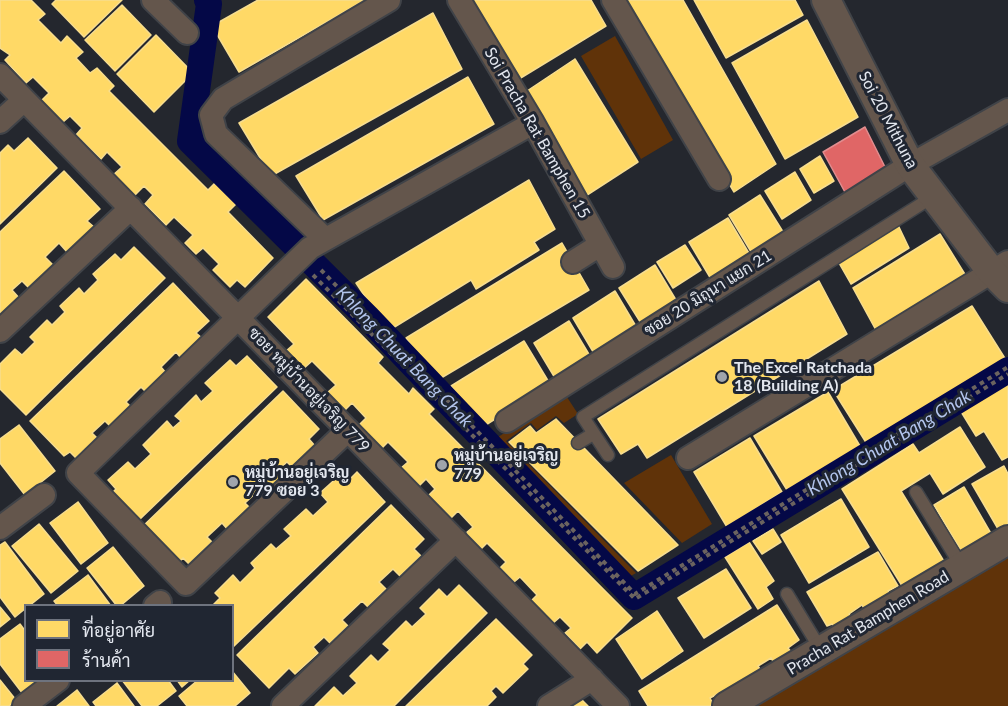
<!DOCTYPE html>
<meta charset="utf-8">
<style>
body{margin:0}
#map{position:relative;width:1008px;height:706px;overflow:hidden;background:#24272e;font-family:Lato,Sarabun,sans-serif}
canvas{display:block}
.legend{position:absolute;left:24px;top:604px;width:210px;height:78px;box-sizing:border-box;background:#202632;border:2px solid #6e737e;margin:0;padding:8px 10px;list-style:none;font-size:18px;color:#e3e7ef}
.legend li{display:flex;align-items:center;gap:12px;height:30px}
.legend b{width:30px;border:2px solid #6e737e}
</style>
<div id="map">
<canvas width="1008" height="706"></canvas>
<ul class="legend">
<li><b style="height:16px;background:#ffd966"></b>ที่อยู่อาศัย</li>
<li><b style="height:16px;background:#e06666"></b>ร้านค้า</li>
</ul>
</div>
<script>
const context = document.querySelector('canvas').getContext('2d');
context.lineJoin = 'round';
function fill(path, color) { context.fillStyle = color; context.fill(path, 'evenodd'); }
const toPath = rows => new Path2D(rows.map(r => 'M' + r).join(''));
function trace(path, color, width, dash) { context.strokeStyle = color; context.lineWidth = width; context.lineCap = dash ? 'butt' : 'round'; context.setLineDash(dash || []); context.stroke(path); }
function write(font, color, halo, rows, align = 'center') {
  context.font = font + ' Lato,Sarabun,sans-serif'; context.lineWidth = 6; context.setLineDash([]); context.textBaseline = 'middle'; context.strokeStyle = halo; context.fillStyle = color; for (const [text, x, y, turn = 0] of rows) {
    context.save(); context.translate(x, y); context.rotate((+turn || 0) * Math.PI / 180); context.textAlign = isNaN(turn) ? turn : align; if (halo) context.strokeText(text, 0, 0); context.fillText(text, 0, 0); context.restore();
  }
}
const green = toPath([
 [615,36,673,140,641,159,581,56],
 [565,394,578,414,564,423,556,416,537,430,531,423,506,441,636,573,629,577,495,439],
 [671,455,712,524,682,543,624,483],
 [1008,554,1008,706,755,706]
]);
const homes = toPath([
 [0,0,31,0,45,14,38,20,61,43,67,36,83,52,76,58,90,73,97,68,114,86,109,91,208,190,215,183,236,204,228,212,273,258,245,287,237,280,230,287,213,270,219,264,203,248,196,254,185,243,193,235,174,217,166,225,145,204,153,195,144,186,133,197,112,176,122,167,107,152,101,159,76,135,82,128,70,116,63,122,41,101,49,93,33,77,26,83,5,60,10,55,0,48,0,0],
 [56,0,122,0,84,37,52,4,56,0],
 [258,0,365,0,239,72,212,26,258,0],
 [472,0,591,0,606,26,519,79,472,0],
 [619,0,683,0,776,164,734,192,619,0],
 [694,0,795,0,803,15,726,58,694,0],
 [122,5,151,35,115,71,85,40,122,5],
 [433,13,462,69,271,176,239,123,433,13],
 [807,20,858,117,785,159,732,63,807,20],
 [156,35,193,73,154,112,117,74,156,35],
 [575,59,638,162,584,197,524,93,575,59],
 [468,77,494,124,323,220,296,176,468,77],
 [28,138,57,168,0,224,0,153,8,145,14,151,28,138],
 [820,156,834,181,814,193,800,169,820,156],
 [64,171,100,209,87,221,94,227,68,253,59,243,45,257,53,265,29,288,22,281,12,290,20,299,0,318,0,232,64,171],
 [795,172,811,200,782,219,765,191,795,172],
 [529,180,555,229,534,242,539,250,476,289,471,280,388,331,356,283,529,180],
 [760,195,785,235,753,255,729,215,760,195],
 [728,218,750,255,711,279,689,242,728,218],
 [898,225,909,248,851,284,839,263,898,225],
 [940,234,966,276,877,332,853,288,940,234],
 [562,243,589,290,436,381,406,338,562,243],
 [685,245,701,270,673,288,657,262,685,245],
 [134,247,165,278,26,415,0,389,0,364,15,349,22,355,35,342,30,337,47,320,52,325,65,312,60,306,79,288,84,294,98,280,93,274,115,254,121,260,134,247],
 [655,265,679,305,644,328,619,288,655,265],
 [306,279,383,357,378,363,409,394,413,388,434,409,429,414,632,618,597,653,587,642,580,649,565,633,571,628,560,617,552,624,531,601,537,595,520,577,514,582,500,568,506,562,487,543,481,549,466,533,473,527,458,511,451,518,428,496,435,489,426,479,419,486,401,468,408,462,388,442,381,449,358,426,366,418,352,403,344,411,327,393,336,385,312,361,302,370,285,352,294,344,268,317,306,279],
 [819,281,847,334,647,458,638,444,621,454,598,419,819,281],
 [173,283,209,321,196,333,202,338,181,358,176,352,161,367,166,373,146,392,141,387,126,402,130,406,110,426,105,421,92,433,97,438,76,458,70,452,64,456,30,421,173,283],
 [615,291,637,328,595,355,573,318,615,291],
 [972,306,1006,360,867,444,833,390,972,306],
 [569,321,590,356,555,378,534,343,569,321],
 [524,341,550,384,481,428,451,386,524,341],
 [247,356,277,387,138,521,111,494,116,489,108,480,128,462,135,469,151,454,143,445,167,421,173,428,181,421,175,416,196,395,201,402,213,391,205,383,230,360,236,366,247,356],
 [1008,380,1008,457,1002,460,984,431,976,436,960,410,1008,380],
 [283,391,319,429,309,439,315,446,293,468,287,462,278,470,285,476,265,494,260,489,245,503,251,509,229,531,222,523,207,537,212,542,189,564,183,558,174,567,139,530,283,391],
 [828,392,860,446,787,490,754,436,828,392],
 [556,419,678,545,638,571,509,442,530,426,536,433,556,419],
 [19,425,55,471,25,495,0,463,0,439,19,425],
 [960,427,985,467,943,494,930,473,901,491,945,563,904,589,842,489,913,444,919,453,960,427],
 [750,438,782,492,727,527,694,472,750,438],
 [1004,466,1008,474,1008,529,1001,534,972,484,1004,466],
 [357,472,385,502,233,647,232,606,212,606,220,598,215,593,233,575,240,583,255,568,251,563,271,544,276,549,291,536,284,529,306,509,313,516,328,502,320,493,341,474,348,481,357,472],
 [964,487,993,537,963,554,934,505,964,487],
 [841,499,869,547,809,583,781,535,841,499],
 [78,502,108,543,81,564,50,523,78,502],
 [391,505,424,539,414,549,421,556,400,576,393,569,379,582,386,589,368,607,362,601,342,620,348,626,330,643,324,637,313,647,318,653,295,674,289,668,269,688,237,655,391,505],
 [39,524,78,571,51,593,12,546,39,524],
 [773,529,781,542,762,554,753,541,773,529],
 [5,542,44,594,29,606,26,606,26,608,15,617,0,597,0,545,5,542],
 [749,542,774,581,766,587,773,599,758,609,725,557,749,542],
 [113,547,144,586,120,606,117,606,87,568,113,547],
 [878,552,898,586,888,591,891,597,866,612,862,605,849,614,852,619,835,629,832,624,827,626,807,592,878,552],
 [726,569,751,608,704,638,678,598,726,569],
 [88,575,111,606,58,606,54,601,88,575],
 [459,585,487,613,394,706,315,706,334,687,343,696,357,683,350,676,371,655,378,662,390,650,383,644,406,621,412,627,426,614,420,608,439,589,447,597,459,585],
 [777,605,799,640,788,648,792,653,775,664,771,658,758,666,763,674,730,694,727,689,710,698,713,704,710,706,648,706,639,691,777,605],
 [0,607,10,619,0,627,0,607],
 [657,611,683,651,642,679,616,639,657,611],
 [496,619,532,655,523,664,528,669,503,693,496,686,491,691,496,697,487,706,406,706,496,619],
 [20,624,26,632,26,680,40,680,23,694,0,664,0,639,20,624],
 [232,671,250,693,235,706,187,706,179,696,198,680,232,680,232,671],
 [0,680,16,700,9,706,0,706,0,680],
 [122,680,168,680,176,691,157,706,142,706,122,680],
 [177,680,190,680,182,687,177,680],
 [117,683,134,706,96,706,93,702,117,683],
 [77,690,89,706,57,706,77,690],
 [580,698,588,706,567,706,580,698]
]);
const shops = toPath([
 [865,127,886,169,846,194,823,152,865,127]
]);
const canal = toPath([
 [207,0,209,4,190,141,368,318,634,597,1008,370]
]);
const path = toPath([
 [321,270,635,594,1008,367],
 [313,275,635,599,1008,374]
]);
const service = toPath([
 [578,443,593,434],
 [608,455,583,417,934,196],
 [916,492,962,567],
 [787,594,821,650]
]);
const minor = toPath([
 [153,0,187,33],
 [459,0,533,123,613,267],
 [613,0,719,179],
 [0,75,618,706],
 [0,122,24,100],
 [324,238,216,134,211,115,223,99,389,0],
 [573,262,600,245],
 [0,331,131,208],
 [507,421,910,165,1008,110],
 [348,430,186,584,78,473,310,248,533,123],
 [688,458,1008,262],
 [0,528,44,495],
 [155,606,160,602],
 [24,706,58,680],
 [283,706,456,540],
 [549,706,592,679]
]);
const tertiary = toPath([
 [826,0,910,165,991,271,1008,288],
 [727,706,1008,540]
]);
const markers = [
 [722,377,6,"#a0a4ab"],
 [442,465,6,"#a0a4ab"],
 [233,482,6,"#a0a4ab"]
];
const streetNames = [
 ["Soi 20 Mithuna",888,120,62],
 ["Soi Pracha Rat Bamphen 15",537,133,60],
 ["ซอย 20 มิถุนา แยก 21",708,293,-32],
 ["ซอย หมู่บ้านอยู่เจริญ 779",309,390,46],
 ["Pracha Rat Bamphen Road",868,623,-31]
];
const poiNames = [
 ["The Excel Ratchada",734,368],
 ["18 (Building A)",734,386],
 ["หมู่บ้านอยู่เจริญ",454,456],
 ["779",454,474],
 ["หมู่บ้านอยู่เจริญ",245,473],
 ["779 ซอย 3",245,491]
];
const waterNames = [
 ["Khlong Chuat Bang Chak",404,357,46],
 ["Khlong Chuat Bang Chak",889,443,-31]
];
fill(green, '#603309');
fill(homes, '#ffd966');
trace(homes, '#f7dd8f', 1.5);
fill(shops, '#e06666');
trace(shops, '#e18d8f', 1.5);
trace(canal, '#040847', 26);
trace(service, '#404348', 15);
trace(minor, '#404348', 26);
trace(tertiary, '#404348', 32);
trace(path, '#6b635f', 4, [4.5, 4.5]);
trace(service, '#64564c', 12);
trace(minor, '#64564c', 22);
trace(tertiary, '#64564c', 28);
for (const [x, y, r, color] of markers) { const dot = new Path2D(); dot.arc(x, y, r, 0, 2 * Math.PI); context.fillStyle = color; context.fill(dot); trace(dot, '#202632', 2); }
write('16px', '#e3e7ef', '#202632', streetNames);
write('bold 16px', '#e3e7ef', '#202632', poiNames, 'left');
write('italic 18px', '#b3c5ed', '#202632', waterNames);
</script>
